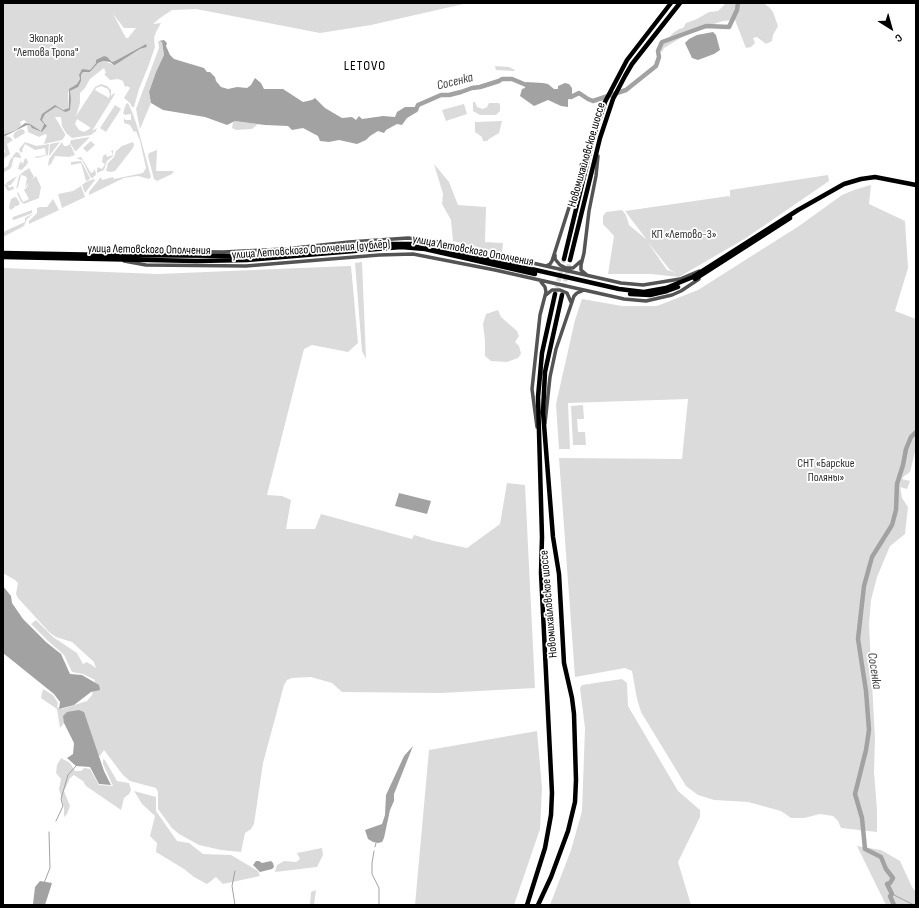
<!DOCTYPE html>
<meta charset="utf-8">
<style>
body{margin:0}
#map{position:relative;width:919px;height:908px;overflow:hidden;background:#fff;font-family:"Sofia Sans Condensed",sans-serif}
canvas{display:block}
.frame{position:absolute;inset:0;border:4px solid #000;pointer-events:none}
.north{position:absolute;left:871px;top:8px;width:40px;height:40px;-webkit-text-stroke:3px #fff;paint-order:stroke;rotate:143deg;font-size:11px;font-weight:700;line-height:16px;text-align:center;color:#000}
.north::after{content:'';display:block;margin:auto;width:14px;height:18px;background:#000;clip-path:polygon(50% 0,100% 100%,50% 72%,0 100%)}
</style>
<div id="map">
<canvas width="919" height="908"></canvas>
<div class="frame"></div>
<div class="north">С</div>
</div>
<script>
const context = document.querySelector('canvas').getContext('2d');
context.lineJoin = 'round';
function fill(path, color) { context.fillStyle = color; context.fill(path, 'evenodd'); }
const toPath = rows => new Path2D(rows.map(r => 'M' + r).join(''));
function trace(path, color, width, dash) { context.strokeStyle = color; context.lineWidth = width; context.lineCap = dash ? 'butt' : 'round'; context.setLineDash(dash || []); context.stroke(path); }
function write(font, color, halo, rows, align = 'center') {
  context.font = font + ' "Sofia Sans Condensed",sans-serif'; context.lineWidth = 3.5; context.setLineDash([]); context.textBaseline = 'middle'; context.strokeStyle = halo; context.fillStyle = color; for (const [text, x, y, turn = 0] of rows) {
    context.save(); context.translate(x, y); context.rotate((+turn || 0) * Math.PI / 180); context.textAlign = isNaN(turn) ? turn : align; if (halo) context.strokeText(text, 0, 0); context.fillText(text, 0, 0); context.restore();
  }
}
const green = toPath([
 [3,3,468,3,371,25,320,33,196,9,172,10,160,18,153,24,161,23,156,32,154,38,155,47,148,67,139,89,134,107,132,107,130,103,124,98,130,88,127,86,125,87,123,81,118,79,110,80,104,74,106,73,104,68,90,79,85,88,80,93,80,103,76,116,95,87,101,84,107,86,111,90,111,96,114,93,115,94,92,131,97,128,96,131,91,135,72,138,66,133,62,126,61,117,55,117,65,134,65,136,62,140,44,144,47,135,45,134,39,137,28,132,27,125,30,125,41,132,42,132,45,129,46,124,42,120,45,114,56,107,63,111,68,111,70,101,70,91,75,88,81,81,81,75,83,72,90,72,98,63,103,61,115,65,140,49,147,47,144,45,115,61,112,62,104,56,96,63,90,70,84,70,79,76,80,79,77,84,70,89,68,93,69,108,63,110,58,107,53,107,51,108,40,120,44,124,41,131,27,123,24,120,20,122,21,126,16,130,3,135],
 [113,14,124,28,136,28,128,38,126,38],
 [101,86,108,89,110,94,109,98,95,90,96,88],
 [77,119,91,128,84,132,79,130,75,124],
 [726,3,763,3,769,7,773,12,778,26,773,35,772,41,766,44,757,37,753,38,755,43,751,47,746,48,735,20,723,21,692,31,664,48,662,52,660,51,660,48,665,42,673,33,679,29,683,28,686,23,697,19,709,12,718,11],
 [158,41,162,42,164,55,156,72,149,92,151,103,140,129,136,109,159,48],
 [495,66,509,67,515,70,514,71,496,70],
 [473,102,475,102,477,107,483,109,487,107,489,103,499,103,500,105,500,111,496,115,480,115,473,111],
 [128,103,133,114,138,129,151,177,149,179,138,176,124,178,89,195,89,192,101,177,102,180,113,177,114,179,143,173,146,168,140,141,136,131,134,132,130,125,124,123,124,117,125,120,131,120,131,114,125,115,123,113,126,104],
 [464,104,467,114,446,121,442,110],
 [115,105,121,109,106,132,100,128],
 [235,121,258,124,252,129,236,130,232,128,233,123],
 [502,121,499,133,489,139,487,141,483,141,482,137,475,132,475,122],
 [21,129,24,130,25,133,15,139,13,136,15,132],
 [5,136,10,137,13,140,7,144,10,154,3,159,3,153,5,152,3,145,3,137],
 [90,137,76,151,75,151,70,143,71,140],
 [91,141,95,145,87,152,83,148],
 [25,142,37,146,49,144,48,155,37,158,34,157,46,155,45,148,35,150,25,144,22,150,23,151,21,153,19,149],
 [60,142,50,155,49,155,50,144],
 [62,142,64,146,67,146,70,144,75,155,69,157,55,156,51,164,48,166,49,159],
 [133,142,134,145,133,148,115,171,111,172,106,171,108,163,114,157,116,151,122,146],
 [113,150,113,156,107,161,104,170,97,173,97,169,98,167,102,169,105,164,102,162,103,156,106,154,107,157,113,155,111,151],
 [157,150,156,171,174,171,172,174,157,181,154,179,148,156,149,153],
 [16,152,19,153,21,157,20,165,21,162,23,163,22,165,23,164,25,158,27,159,28,163,22,170,18,169,21,158,14,157,11,168,3,173,3,169,8,166,10,160],
 [81,157,91,173,93,172,95,169,96,175,92,178,91,178,82,160,78,159,77,158],
 [81,161,90,178,89,180,86,181,81,163,71,165,71,162],
 [434,164,449,182,458,205,486,207,485,242,503,243,502,253,453,241,451,220,442,204,443,194],
 [29,168,34,177,30,181,36,176,41,187,39,198,24,204,21,202,17,193,18,192,23,202,29,199,24,190,27,187,28,183,25,188,27,178,25,176,21,175,18,187,16,189,19,176,23,172],
 [828,175,829,181,746,238,679,277,651,274,608,274,614,236,603,224,603,216,606,212,622,210,626,215,629,225,647,240,625,211,729,196,730,198,730,190],
 [647,241,670,270,676,273,667,270],
 [17,176,11,185,8,185,9,188,13,186,14,189,9,191,7,190,4,184,7,185,6,183],
 [94,179,95,180,85,193,82,185,86,182],
 [871,185,869,204,905,221,908,268,895,311,916,319,916,448,910,472,903,477,902,479,910,481,907,489,900,487,901,483,900,486,902,498,908,507,905,534,890,546,877,577,871,600,869,625,875,739,874,772,877,810,877,832,841,828,838,821,833,816,820,814,804,818,791,818,781,811,748,802,714,800,698,795,686,786,641,712,637,699,632,671,625,668,575,677,559,458,682,459,688,399,568,403,570,449,559,449,556,404,575,320,582,299,622,306,657,306,698,290,799,226,842,195,854,190],
 [81,186,85,197,62,208,58,194,73,191],
 [15,197,17,198,20,204,17,206,15,206,14,208,10,210,9,207,11,199],
 [53,199,59,210,29,224,29,221,37,213,37,208,40,207,47,207],
 [32,210,32,213,27,215,14,220,12,219,13,217],
 [34,213,27,219,24,226,3,237,3,232,25,222,25,218],
 [362,262,366,359,362,351,355,263],
 [349,266,351,266,358,343,348,352,312,345,304,349,267,495,282,496,291,500,286,529,315,529,321,514,412,539,414,535,434,541,467,548,500,524,507,483,525,485,535,688,441,693,342,692,332,683,311,677,292,678,287,680,284,685,263,763,254,824,251,829,245,833,241,852,221,850,199,845,179,834,172,828,158,809,158,792,156,788,130,781,123,775,104,750,100,756,96,753,66,716,64,723,60,728,57,709,41,698,43,689,53,695,58,703,57,707,62,709,87,701,92,695,95,680,83,674,72,672,64,655,47,640,31,624,36,620,53,637,77,653,83,664,87,662,96,668,94,662,72,642,56,637,49,632,18,598,16,594,18,583,15,580,3,573,3,268,158,274],
 [498,310,501,317,517,331,519,336,515,342,519,346,521,354,518,358,507,362,491,361,485,356,485,341,483,324,486,314],
 [583,405,584,419,577,419,578,432,585,432,586,445,573,445,571,406],
 [622,679,627,683,628,706,678,791,700,810,700,817,678,862,691,905,550,905,571,850,582,811,585,728,580,688,582,685],
 [537,731,542,788,540,829,514,905,415,905,429,750],
 [61,758,70,763,75,771,81,771,84,768,90,769,99,785,113,786,103,764,103,759,105,760,117,781,129,783,131,790,129,794,124,798,121,810,86,786,83,781,74,775,70,778,64,791,70,806,67,814,64,817,64,807,59,789,61,779,56,773,57,765],
 [134,791,156,797,156,811,177,841,189,843,203,854,231,855,258,871,260,876,223,884,216,877,207,884,194,877,184,869,156,852,157,843,150,836,155,816,142,804],
 [857,846,881,850,900,861,912,887,916,892,916,905,886,905],
 [322,848,323,855,317,867,275,872,277,865,284,861,296,862,300,859,297,853],
 [316,890,314,905,310,905,311,892]
]);
const water = toPath([
 [713,32,716,35,720,50,714,54,698,60,692,58,685,43,689,39,697,35],
 [164,40,167,43,166,46,170,55,174,59,204,68,207,72,210,72,215,77,216,81,221,87,228,89,237,87,247,88,251,85,255,78,261,83,264,89,283,89,303,102,312,100,315,98,325,108,342,118,352,117,356,120,359,116,362,119,383,116,395,117,397,112,405,107,416,107,417,112,407,118,402,125,397,124,386,130,384,133,378,131,370,136,366,140,357,144,339,140,329,142,320,141,318,136,303,128,292,130,288,126,265,125,235,121,227,125,205,117,163,110,151,103,149,92,156,72,164,55,162,42,159,41],
 [146,44,147,47,140,49,115,65,114,65,110,62,103,61,98,63,90,72,83,72,81,75,81,81,78,87,70,91,71,99,70,110,66,112,63,111,56,107,45,114,42,120,47,126,42,132,32,128,30,125,27,125,3,137,3,135,16,130,25,123,30,124,41,131,44,124,40,120,42,114,55,105,63,110,69,108,69,89,77,84,80,79,79,75,82,69,90,70,96,63,96,60,104,56,107,57,112,62,115,61],
 [526,82,543,83,548,84,554,89,558,89,558,86,565,83,569,84,572,88,572,94,568,100,568,107,561,106,548,100,534,106,520,96,522,89,525,88],
 [399,493,431,501,427,514,395,506],
 [3,586,11,596,12,603,23,619,46,642,61,654,70,674,82,675,99,685,100,690,91,692,74,705,59,709,60,702,54,694,3,653],
 [79,710,84,712,104,771,111,785,99,784,90,767,76,766,67,758,73,754,74,743,64,723,63,716,67,712],
 [413,746,394,794,394,801,390,810,384,838,382,842,378,843,373,842,368,839,365,830,382,824,385,815,386,795,404,756],
 [256,861,259,861,262,863,271,861,273,863,274,867,272,869,260,872,253,865],
 [40,881,52,883,45,905,36,905,33,904,35,887]
]);
const stream = toPath([
 [56,821,63,806,61,799,68,775,76,766],
 [375,847,376,843],
 [374,851,372,863,372,874,379,888,379,905],
 [235,871,232,886,235,905],
 [44,883,50,868,49,832],
 [892,894,914,905]
]);
const river = toPath([
 [565,95,571,97,579,93,588,99,593,101,626,90,656,66,659,57,658,51,662,42,706,26,729,27,737,10,738,3],
 [411,112,416,110,418,105,441,95,449,95,461,92,472,88,480,87,499,81,502,79,512,79,531,87],
 [894,905,890,896,892,894,887,884,890,883,893,878,886,869,881,857,865,849,862,818,855,794,866,750,869,730,866,691,858,639,864,586,872,557,892,525,896,510,897,484,903,465,906,449,911,437,916,432]
]);
const majorTunnel = toPath([
 [555,294,564,259],
 [562,294,570,260]
]);
const minor = toPath([
 [460,248,472,254],
 [125,253,145,251,223,252,285,249,349,242,408,238,433,241,453,245,621,283,643,285,680,279,699,271],
 [555,255,555,259,560,265,566,268,573,268,581,261],
 [124,261,146,265,246,266,379,255,413,254,495,270,624,299,646,301,672,295,681,291,699,279],
 [546,266,550,264,552,261,578,179,587,154],
 [587,275,581,270,581,265,584,253,589,211,596,176,598,156],
 [546,295,552,290,560,290,567,293,571,302],
 [545,423,550,377,556,349,574,296,577,293,582,291],
 [537,427,532,389,540,315,546,292,545,287,541,282]
]);
const major = toPath([
 [3,253,111,255,248,256,389,244,415,244,426,245,619,289,644,292,666,288,693,277,798,210,844,184,861,179,875,177,916,185],
 [3,257,197,261,247,260,401,247,425,249,535,274],
 [564,259,593,139,605,102,627,60,671,3],
 [570,260,600,138,613,99,625,76,632,64,680,3],
 [695,279,790,218],
 [630,294,650,295,667,291,678,287],
 [527,905,545,848,551,815,552,793,541,573,542,537,538,397,542,353,555,294],
 [538,905,551,877,568,831,575,802,576,780,574,714,572,698,564,663,559,574,553,537,543,412,545,372,562,295]
]);
const parkNames = [
 ["Экопарк",46,39],
 ["\"Летова Тропа\"",46,53],
 ["КП «Летово-3»",684,235],
 ["СНТ «Барские",826,464],
 ["Поляны»",826,478]
];
const streetNames = [
 ["Новомихайловское шоссе",587,155,-74],
 ["улица Летовского Ополчения",149,250,1],
 ["улица Летовского Ополчения (дублёр)",311,250,-4],
 ["улица Летовского Ополчения",473,251,11],
 ["Новомихайловское шоссе",549,604,-95]
];
const waterNames = [
 ["Сосенка",455,82,-14],
 ["Сосенка",874,671,81]
];
const quarterNames = [
 ["LETOVO",365,66]
];
fill(green, '#dbdbdb');
fill(water, '#a2a2a2');
trace(stream, '#a2a2a2', 1);
trace(river, '#a2a2a2', 4.5);
trace(majorTunnel, '#d9d9d9', 4.5, [4.5, 2]);
trace(minor, '#545454', 3.5);
trace(major, '#000', 4.5);
write('12px', '#323232', '#fff', parkNames);
write('12px', '#000', '#fff', streetNames);
write('italic 13px', '#434343', '#fff', waterNames);
context.letterSpacing = '1px';
write('14px', '#000', '#fff', quarterNames);
context.letterSpacing = '0px';
</script>
